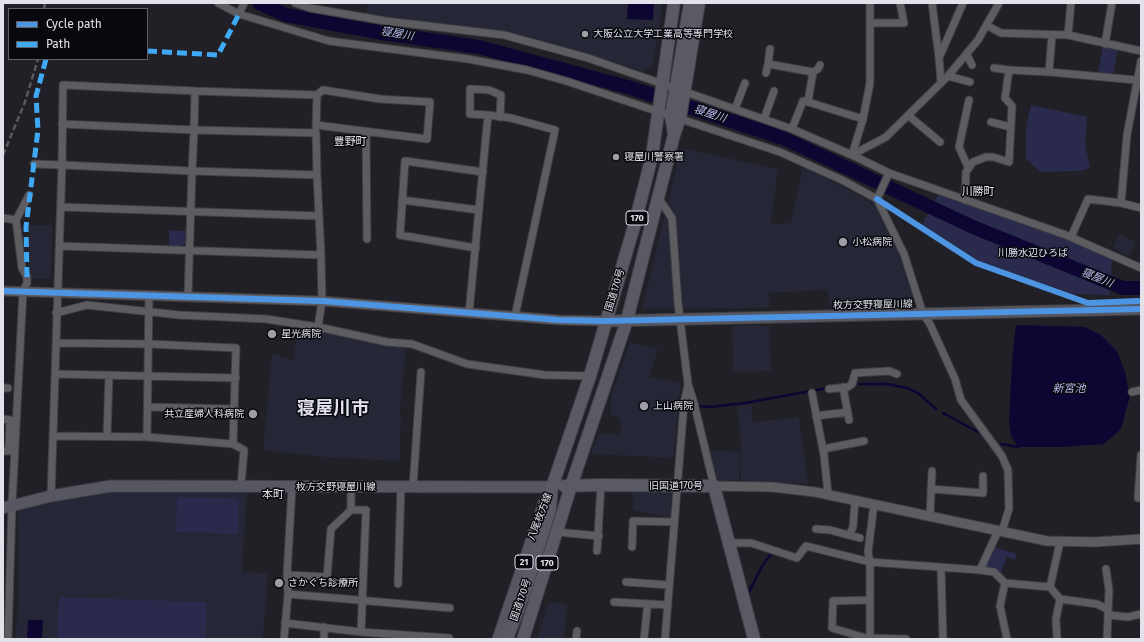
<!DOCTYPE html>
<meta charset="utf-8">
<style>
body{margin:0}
#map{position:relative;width:1144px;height:642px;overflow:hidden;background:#202026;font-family:"Fira Sans",sans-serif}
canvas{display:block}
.frame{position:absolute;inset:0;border:4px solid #e2e3ea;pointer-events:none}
.legend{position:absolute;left:8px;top:8px;width:140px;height:52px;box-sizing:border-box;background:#08090e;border:1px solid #5f6066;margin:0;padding:5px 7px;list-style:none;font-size:12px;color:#e2e3ea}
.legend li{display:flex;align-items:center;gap:8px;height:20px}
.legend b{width:20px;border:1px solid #5f6066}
</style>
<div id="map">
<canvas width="1144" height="642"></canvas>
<div class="frame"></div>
<ul class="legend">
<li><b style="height:5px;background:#4d94e3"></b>Cycle path</li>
<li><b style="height:5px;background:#3fa9f5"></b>Path</li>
</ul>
</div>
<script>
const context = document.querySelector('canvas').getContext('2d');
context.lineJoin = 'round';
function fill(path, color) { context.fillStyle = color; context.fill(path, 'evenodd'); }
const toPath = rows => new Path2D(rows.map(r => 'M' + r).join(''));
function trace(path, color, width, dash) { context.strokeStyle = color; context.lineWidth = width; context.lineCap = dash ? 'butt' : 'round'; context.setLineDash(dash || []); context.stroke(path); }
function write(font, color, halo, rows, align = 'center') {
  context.font = font + ' "Fira Sans","Noto Sans JP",sans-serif'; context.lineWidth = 3; context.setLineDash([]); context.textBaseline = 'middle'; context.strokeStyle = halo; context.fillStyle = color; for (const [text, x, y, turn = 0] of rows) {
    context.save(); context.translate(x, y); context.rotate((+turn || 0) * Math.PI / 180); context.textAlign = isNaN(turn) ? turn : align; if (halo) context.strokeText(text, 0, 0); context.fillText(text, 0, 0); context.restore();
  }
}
const built = toPath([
 [367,3,663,3,653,64,643,71,529,38,495,31,367,14],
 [681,148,778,169,771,224,791,223,803,166,866,199,879,209,901,253,915,300,914,304,829,305,828,290,769,293,769,308,642,309],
 [29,225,52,225,51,279,28,279],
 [1119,234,1136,242,1129,256,1113,248],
 [732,326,769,326,771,371,733,372],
 [298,327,406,346,400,412,401,416,400,461,324,457,263,450,272,353,293,360],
 [630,342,658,349,649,377,681,383,673,458,591,454,598,434,620,434,621,419,610,414,611,396],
 [751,404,753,422,799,417,808,483,741,483,741,443,737,406],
 [707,450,740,452,739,480,715,481],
 [633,489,672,490,671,518,633,510],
 [247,490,242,572,268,573,263,639,15,639,18,607,18,513,22,507,57,499,108,492],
 [548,602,567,604,564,639,537,639]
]);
const green = toPath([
 [1103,47,1118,49,1113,76,1098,73],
 [1031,105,1087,117,1085,144,1090,168,1080,171,1041,172,1026,159,1026,128],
 [939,194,1066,237,1112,257,1110,295,1073,294,979,261,922,224],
 [169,230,185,231,185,243,181,246,169,246],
 [177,497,239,499,238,534,176,532],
 [994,547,1016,554,1015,560,1007,557,1000,575,984,569],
 [59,597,207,602,205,639,57,639]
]);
const water = toPath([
 [628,3,654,3,653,20,627,19],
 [1016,325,1085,327,1101,335,1117,351,1125,372,1130,396,1121,429,1104,444,1063,447,1018,447,1011,436,1009,421,1012,361],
 [28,620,43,620,42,639,27,639]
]);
const stream = toPath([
 [859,384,887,384,907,388,918,393,936,409],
 [699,406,709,407,745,403,827,388],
 [943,413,978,432],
 [1001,444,1018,447],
 [747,596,762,566,771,554,775,553],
 [747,633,747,639]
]);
const river = toPath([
 [259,3,286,15,382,33,479,47,631,88,783,138,973,227,1123,288,1141,288]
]);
const minor = toPath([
 [218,3,239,14,329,41,468,59,527,70,566,81,780,152,842,180,877,199,904,254,923,314,930,324,955,379,961,400,1002,456,1008,470,1009,509,1002,531],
 [295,3,310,8,386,21,504,35,588,58,792,129,852,155,889,173,1066,235,1141,268],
 [932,3,939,58],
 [239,14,244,3],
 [871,23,904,23,900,3],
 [988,26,1001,33,1068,35,1141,51],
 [1052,35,1049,72,1136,80],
 [1068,35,1071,3],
 [1105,44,1112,3],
 [770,49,768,64,813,72,808,102,863,119],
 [967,55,972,65],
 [1141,61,1127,135,1121,203,1141,208],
 [994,68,1009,70],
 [813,72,818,69,820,65],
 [766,73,768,64],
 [948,76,970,82],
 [941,83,939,58,963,3],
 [195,91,317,95,316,128],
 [735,109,745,83],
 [488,115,470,114,470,89,489,90,501,95,500,117],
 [909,116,940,142],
 [764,119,774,91],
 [991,122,1010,127],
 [316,125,427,139,430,102,380,99,323,90,317,95],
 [792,129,803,101],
 [366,132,367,239],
 [852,155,886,137,948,76,978,40,999,3],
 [852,155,863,119,870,83,870,3],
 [34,164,62,165,63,85,195,91,194,130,192,171,317,175,316,133,194,130,62,124],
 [968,167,959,147,969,100],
 [659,199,672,218,678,303,688,384,694,403,714,486],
 [877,199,889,173],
 [402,200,479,210],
 [965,200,966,172,973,162,986,157,993,157,1009,162,1012,106,1005,98,1009,70,1049,72],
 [61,207,319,216,317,175],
 [3,218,16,220,22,268,27,277,27,283,23,291,12,505,8,639],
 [16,220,29,195],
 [1071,237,1088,199,1121,203],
 [60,246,321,255,319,216],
 [476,248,400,235,405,161,483,172],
 [56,313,87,305,179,315,266,319,318,327,322,301,321,255],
 [469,313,488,115,511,118,555,130,515,316],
 [318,327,387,342,412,344,467,364,545,375,590,376],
 [56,343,149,344,236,348,233,444,244,450,241,485],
 [55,374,236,378],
 [843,387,849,420],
 [3,388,8,388],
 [829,389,848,387,852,384,855,373,889,371,897,374],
 [1132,392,1141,390],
 [812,393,824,455,828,494],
 [148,407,235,409],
 [816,416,848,412],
 [3,419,10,420,9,445,15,444],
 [53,436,147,437,233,444],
 [107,436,109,375],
 [147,437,149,295],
 [823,449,864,441],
 [3,451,9,451,9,445],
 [413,486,421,372],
 [931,489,983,493,983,476],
 [51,496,62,165,192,171,188,296],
 [1138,498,1141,455],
 [930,516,932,471],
 [816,529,830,530,860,538],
 [557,532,599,536],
 [849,535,853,527,855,500],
 [1060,542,1050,587,1060,599,1097,604,1107,609],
 [729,543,751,543,797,558,806,546,870,562,980,570,994,572,1005,583,1050,587],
 [632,547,633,521,674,522],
 [597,551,601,485],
 [941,568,943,639],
 [1106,569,1109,590,1107,639],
 [980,570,998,531],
 [287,575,327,577,331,529,351,510,351,494,353,486],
 [626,582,669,585],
 [1005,583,1000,606,1007,639],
 [398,584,401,486],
 [288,594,450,608],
 [870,600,833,601,832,628,866,638,906,639],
 [614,602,668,605],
 [1108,615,1128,617,1141,614],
 [285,623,361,632,366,510,351,510],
 [361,632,449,638],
 [870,637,870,562,868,552,874,504],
 [284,639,288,594,287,575,292,487],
 [324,639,324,627],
 [576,639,577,631],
 [644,639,647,610],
 [665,639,684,403,688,385],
 [1057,639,1056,619,1060,599]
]);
const tertiary = toPath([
 [3,291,322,301,559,320,605,321],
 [714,486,772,487,815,492,1047,541,1095,542,1141,539]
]);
const primary = toPath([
 [605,321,1141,309],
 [3,508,51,496,111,486,552,487,544,503,498,639]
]);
const trunk = toPath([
 [674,134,671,116,690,3],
 [564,486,601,485,714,486,754,639],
 [507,639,525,591,550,509,552,487,590,376,635,223,652,156,674,3],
 [523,639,571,486,627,320,674,135,680,118,699,3]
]);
const rail = toPath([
 [44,9,45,3],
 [3,155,25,102,38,59]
]);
const quiet = toPath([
 [147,51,218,55,239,14],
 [27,277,26,227,38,130,36,96,46,59]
]);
const cycleway = toPath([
 [877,199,976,263,1088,303,1138,301],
 [3,291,322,301,559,320,605,321,1141,309]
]);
const markers = [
 [585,34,4,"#9e9fa5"],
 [616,157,4,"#9e9fa5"],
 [843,242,5,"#9e9fa5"],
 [272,334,5,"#9e9fa5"],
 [644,406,5,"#9e9fa5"],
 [253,414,5,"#9e9fa5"],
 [279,583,5,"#9e9fa5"]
];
const shields = [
 [637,218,22],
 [524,562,18],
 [547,563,22]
];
const shieldNames = [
 ["170",637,218],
 ["21",524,562],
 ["170",547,563]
];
const poiNames = [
 ["大阪公立大学工業高等専門学校",593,34],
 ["寝屋川警察署",624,157],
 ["小松病院",852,242],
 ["星光病院",281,334],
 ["上山病院",653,406],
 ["共立産婦人科病院",244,414,"right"],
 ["さかぐち診療所",288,583]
];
const parkNames = [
 ["川勝水辺ひろば",1033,253]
];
const streetNames = [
 ["国道170号",615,290,-73],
 ["枚方交野寝屋川線",873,305,-1],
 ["旧国道170号",676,486],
 ["枚方交野寝屋川線",336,487],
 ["八尾枚方線",540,517,-69],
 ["国道170号",521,600,-71]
];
const waterNames = [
 ["寝屋川",397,34,10],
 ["寝屋川",710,114,18],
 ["寝屋川",1097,278,22],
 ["新宮池",1069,389]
];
const neighbourhoodNames = [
 ["豊野町",350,142],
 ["川勝町",978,192],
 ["本町",273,495]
];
const townNames = [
 ["寝屋川市",333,409]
];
fill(built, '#252636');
fill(green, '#2a2b4c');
fill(water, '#0e0632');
trace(stream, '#0e0632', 2.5);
trace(river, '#0e0632', 14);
trace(minor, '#3d3d43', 9);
trace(tertiary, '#3d3d43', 11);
trace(primary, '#3d3d43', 13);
trace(trunk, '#3d3d43', 14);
trace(minor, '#5c5c61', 7);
trace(tertiary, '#5c5c61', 9);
trace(primary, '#565760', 11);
trace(trunk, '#5a5a65', 12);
trace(rail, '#58595d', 2.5, [6, 3]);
trace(quiet, '#3fa9f5', 5, [10, 5]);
trace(cycleway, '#4d94e3', 6);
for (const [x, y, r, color] of markers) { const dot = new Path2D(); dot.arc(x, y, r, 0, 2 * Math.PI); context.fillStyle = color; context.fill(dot); trace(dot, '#08090e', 1.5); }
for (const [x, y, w] of shields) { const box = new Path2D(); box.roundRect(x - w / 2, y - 7, w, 14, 3); context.fillStyle = '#08090e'; context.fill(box); trace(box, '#e2e3ea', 1); }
write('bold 9px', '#e2e3ea', null, shieldNames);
write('10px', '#e2e3ea', '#08090e', poiNames, 'left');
write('10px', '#dfe1f3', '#08090e', parkNames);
write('10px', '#e2e3ea', '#08090e', streetNames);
write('italic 11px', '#babff2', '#08090e', waterNames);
write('11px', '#e2e3ea', '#08090e', neighbourhoodNames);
write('bold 18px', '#e2e3ea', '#08090e', townNames);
</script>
